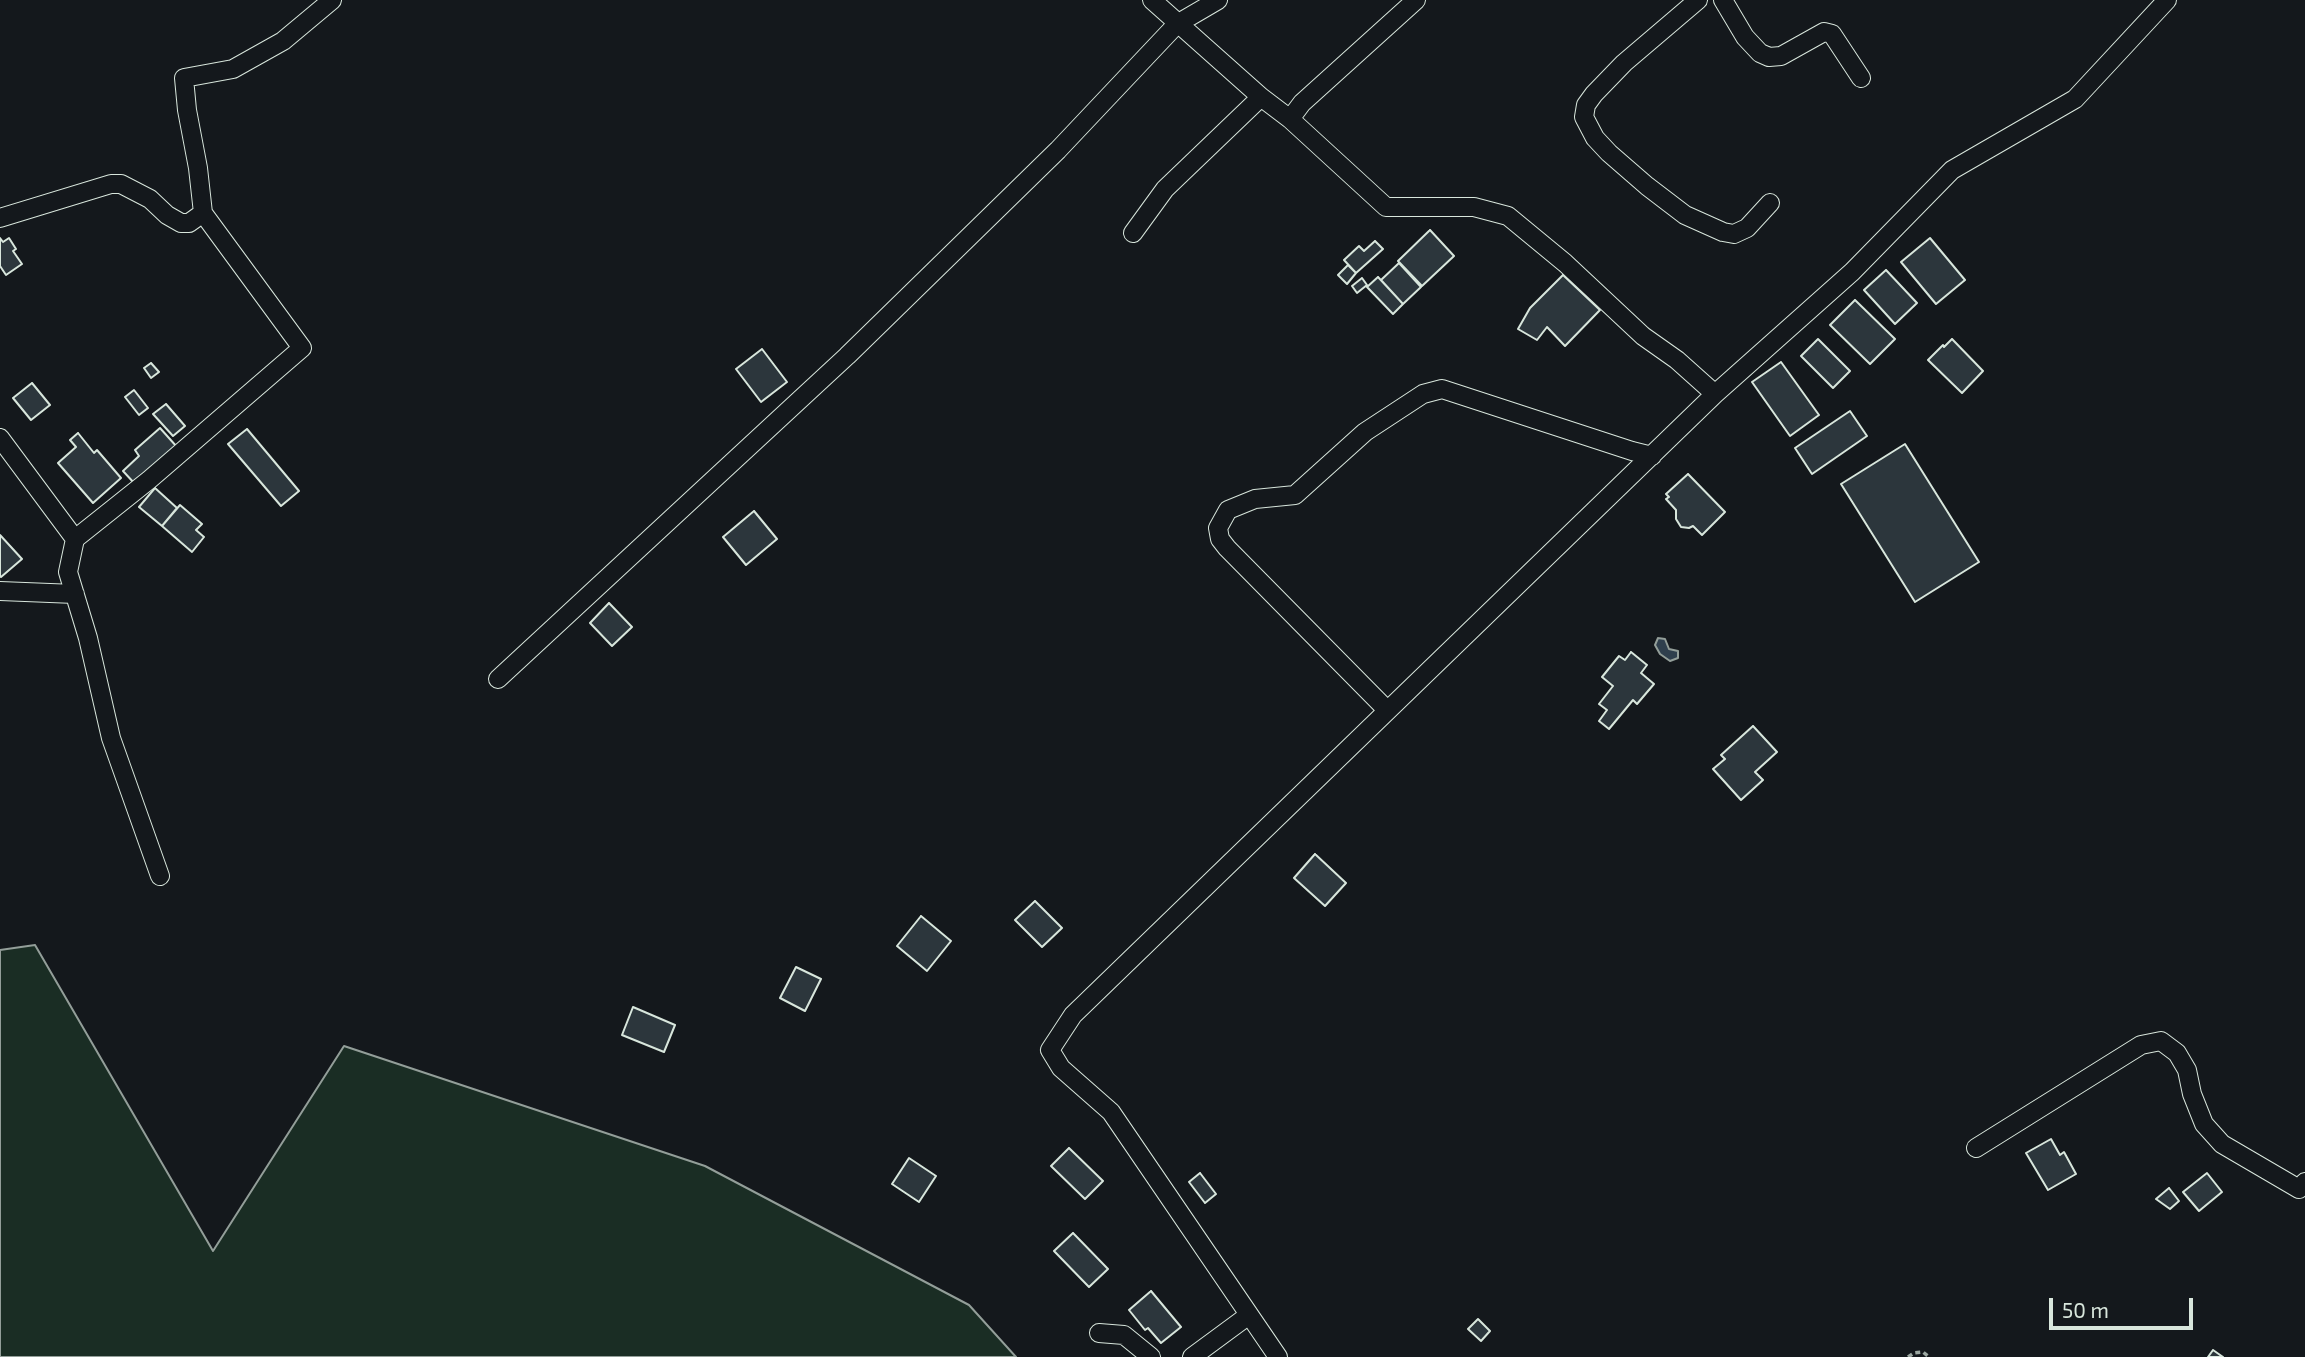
<!DOCTYPE html>
<style>
body{margin:0}
#map{position:relative;width:2305px;height:1357px;overflow:hidden;background:#14181c;font-family:"Exo 2",sans-serif}
canvas{display:block}
.scale{position:absolute;left:2049px;top:1298px;width:144px;height:32px;box-sizing:border-box;border:4px solid #d8e6dc;border-top:0;padding-left:9px;font-size:21px;line-height:24px;white-space:nowrap;color:#d8e6dc;-webkit-text-stroke:5px #14181c;paint-order:stroke}
</style>
<div id="map">
<canvas width="2305" height="1357"></canvas>
<div class="scale">50 m</div>
</div>
<script>
const context = document.querySelector('canvas').getContext('2d');
context.lineJoin = 'round';
function fill(path, color) { context.fillStyle = color; context.fill(path, 'evenodd'); }
const toPath = rows => new Path2D(rows.map(r => 'M' + r).join(''));
function trace(path, color, width, dash) { context.strokeStyle = color; context.lineWidth = width; context.lineCap = dash ? 'butt' : 'round'; context.setLineDash(dash || []); context.stroke(path); }
const green = toPath([
 [35,945,213,1251,344,1046,705,1166,969,1305,1016,1357,0,1357,0,950,35,945]
]);
const water = toPath([
 [1658,638,1665,639,1669,649,1678,651,1678,658,1670,661,1660,654,1655,645,1658,638]
]);
const building = toPath([
 [1430,230,1454,256,1422,286,1398,261,1430,230],
 [0,238,3,242,9,238,16,249,13,251,22,264,6,275,0,266,0,238],
 [1930,238,1965,280,1936,304,1901,262,1930,238],
 [1375,241,1383,249,1356,273,1344,260,1359,246,1364,251,1375,241],
 [1399,263,1421,287,1403,304,1381,280,1399,263],
 [1348,265,1356,273,1347,284,1338,275,1348,265],
 [1886,270,1917,303,1895,324,1864,290,1886,270],
 [1563,275,1600,310,1565,346,1547,327,1537,340,1518,329,1530,308,1563,275],
 [1378,277,1403,304,1393,314,1367,287,1378,277],
 [1362,278,1367,285,1357,293,1352,286,1362,278],
 [1855,300,1895,339,1870,364,1830,325,1855,300],
 [1818,339,1850,371,1833,388,1801,356,1818,339],
 [1952,339,1983,371,1962,393,1928,360,1943,345,1944,347,1952,339],
 [762,349,787,382,761,402,736,369,762,349],
 [1781,362,1819,415,1790,436,1752,382,1781,362],
 [151,363,159,372,151,378,144,368,151,363],
 [32,383,50,405,31,420,13,398,32,383],
 [134,390,148,408,139,415,125,397,134,390],
 [166,404,185,426,173,436,153,414,166,404],
 [1850,411,1867,436,1812,474,1795,448,1850,411],
 [160,428,177,447,135,484,123,471,139,456,135,450,160,428],
 [247,429,299,491,281,506,228,444,247,429],
 [78,433,94,453,97,450,121,478,93,503,58,463,76,447,70,440,78,433],
 [1905,444,1979,562,1915,602,1841,484,1905,444],
 [1688,474,1725,512,1702,535,1693,526,1689,528,1681,527,1676,519,1676,510,1666,499,1669,497,1666,494,1688,474],
 [155,488,177,508,162,526,139,507,155,488],
 [180,505,202,524,196,530,204,537,192,552,162,526,180,505],
 [754,511,777,539,746,565,723,537,754,511],
 [0,535,22,559,1,577,0,576,0,535],
 [609,603,632,627,612,646,590,623,609,603],
 [1631,652,1647,665,1641,673,1654,684,1637,704,1633,700,1609,729,1599,721,1607,710,1599,704,1613,686,1602,677,1619,656,1625,660,1631,652],
 [1753,726,1777,752,1755,772,1763,780,1741,800,1713,769,1725,759,1721,755,1753,726],
 [1315,854,1346,883,1325,906,1294,878,1315,854],
 [1035,901,1062,928,1042,947,1015,920,1035,901],
 [921,916,951,941,927,971,897,946,921,916],
 [796,967,821,979,805,1011,780,998,796,967],
 [633,1007,675,1025,664,1052,622,1035,633,1007],
 [2051,1139,2060,1155,2064,1152,2076,1174,2048,1190,2026,1153,2051,1139],
 [1069,1148,1103,1181,1085,1199,1051,1166,1069,1148],
 [909,1158,936,1176,919,1202,892,1184,909,1158],
 [1200,1173,1216,1194,1205,1203,1189,1182,1200,1173],
 [2207,1173,2222,1192,2199,1211,2183,1192,2207,1173],
 [2169,1188,2179,1201,2170,1209,2156,1199,2169,1188],
 [1073,1233,1108,1269,1089,1287,1054,1251,1073,1233],
 [1151,1291,1181,1327,1161,1343,1148,1328,1145,1330,1129,1310,1151,1291],
 [1478,1319,1490,1331,1481,1341,1468,1329,1478,1319],
 [2213,1350,2223,1357,2208,1357,2213,1350]
]);
const path = toPath([
 [1908,1357,1914,1353,1923,1352,1929,1357]
]);
const street = toPath([
 [1152,0,1261,97,1290,119,1386,207,1474,207,1508,216,1565,263,1643,336,1677,360,1715,394],
 [1698,0,1624,63,1594,94,1586,105,1584,117,1595,138,1609,153,1647,186,1685,215,1723,232,1734,234,1747,228,1770,203],
 [1723,0,1745,37,1760,53,1769,57,1781,56,1824,32,1832,34,1861,78],
 [1290,119,1302,103,1416,0],
 [0,218,111,184,121,184,150,199,167,215,181,223,189,223,203,213],
 [1133,233,1165,189,1261,97],
 [0,438,75,539],
 [0,591,75,594],
 [498,679,847,356,1058,150,1177,24,1218,0],
 [1387,710,1227,548,1220,539,1218,528,1228,510,1255,499,1295,495,1365,432,1423,394,1442,389,1632,451,1652,456],
 [160,876,111,738,88,638,68,572,75,539,149,480,302,348,203,213,198,168,187,110,184,78,233,69,283,41,332,0],
 [1976,1148,2141,1045,2161,1041,2177,1053,2187,1070,2192,1094,2204,1124,2222,1144,2299,1189,2305,1182],
 [1099,1333,1124,1335,1151,1357],
 [1192,1357,1249,1315],
 [1278,1357,1111,1112,1061,1068,1050,1050,1073,1015,1715,394,1852,272,1952,170,2075,99,2167,0]
]);
fill(green, '#1a2d24');
trace(green, '#939e99', 2);
fill(water, '#2f3f4d');
trace(water, '#939e99', 2);
fill(building, '#2c363c');
trace(building, '#d8e6dc', 2);
trace(street, '#d8e6dc', 20);
trace(path, '#9da8a2', 3.5, [5, 3.5]);
trace(street, '#14181c', 18);
</script>
